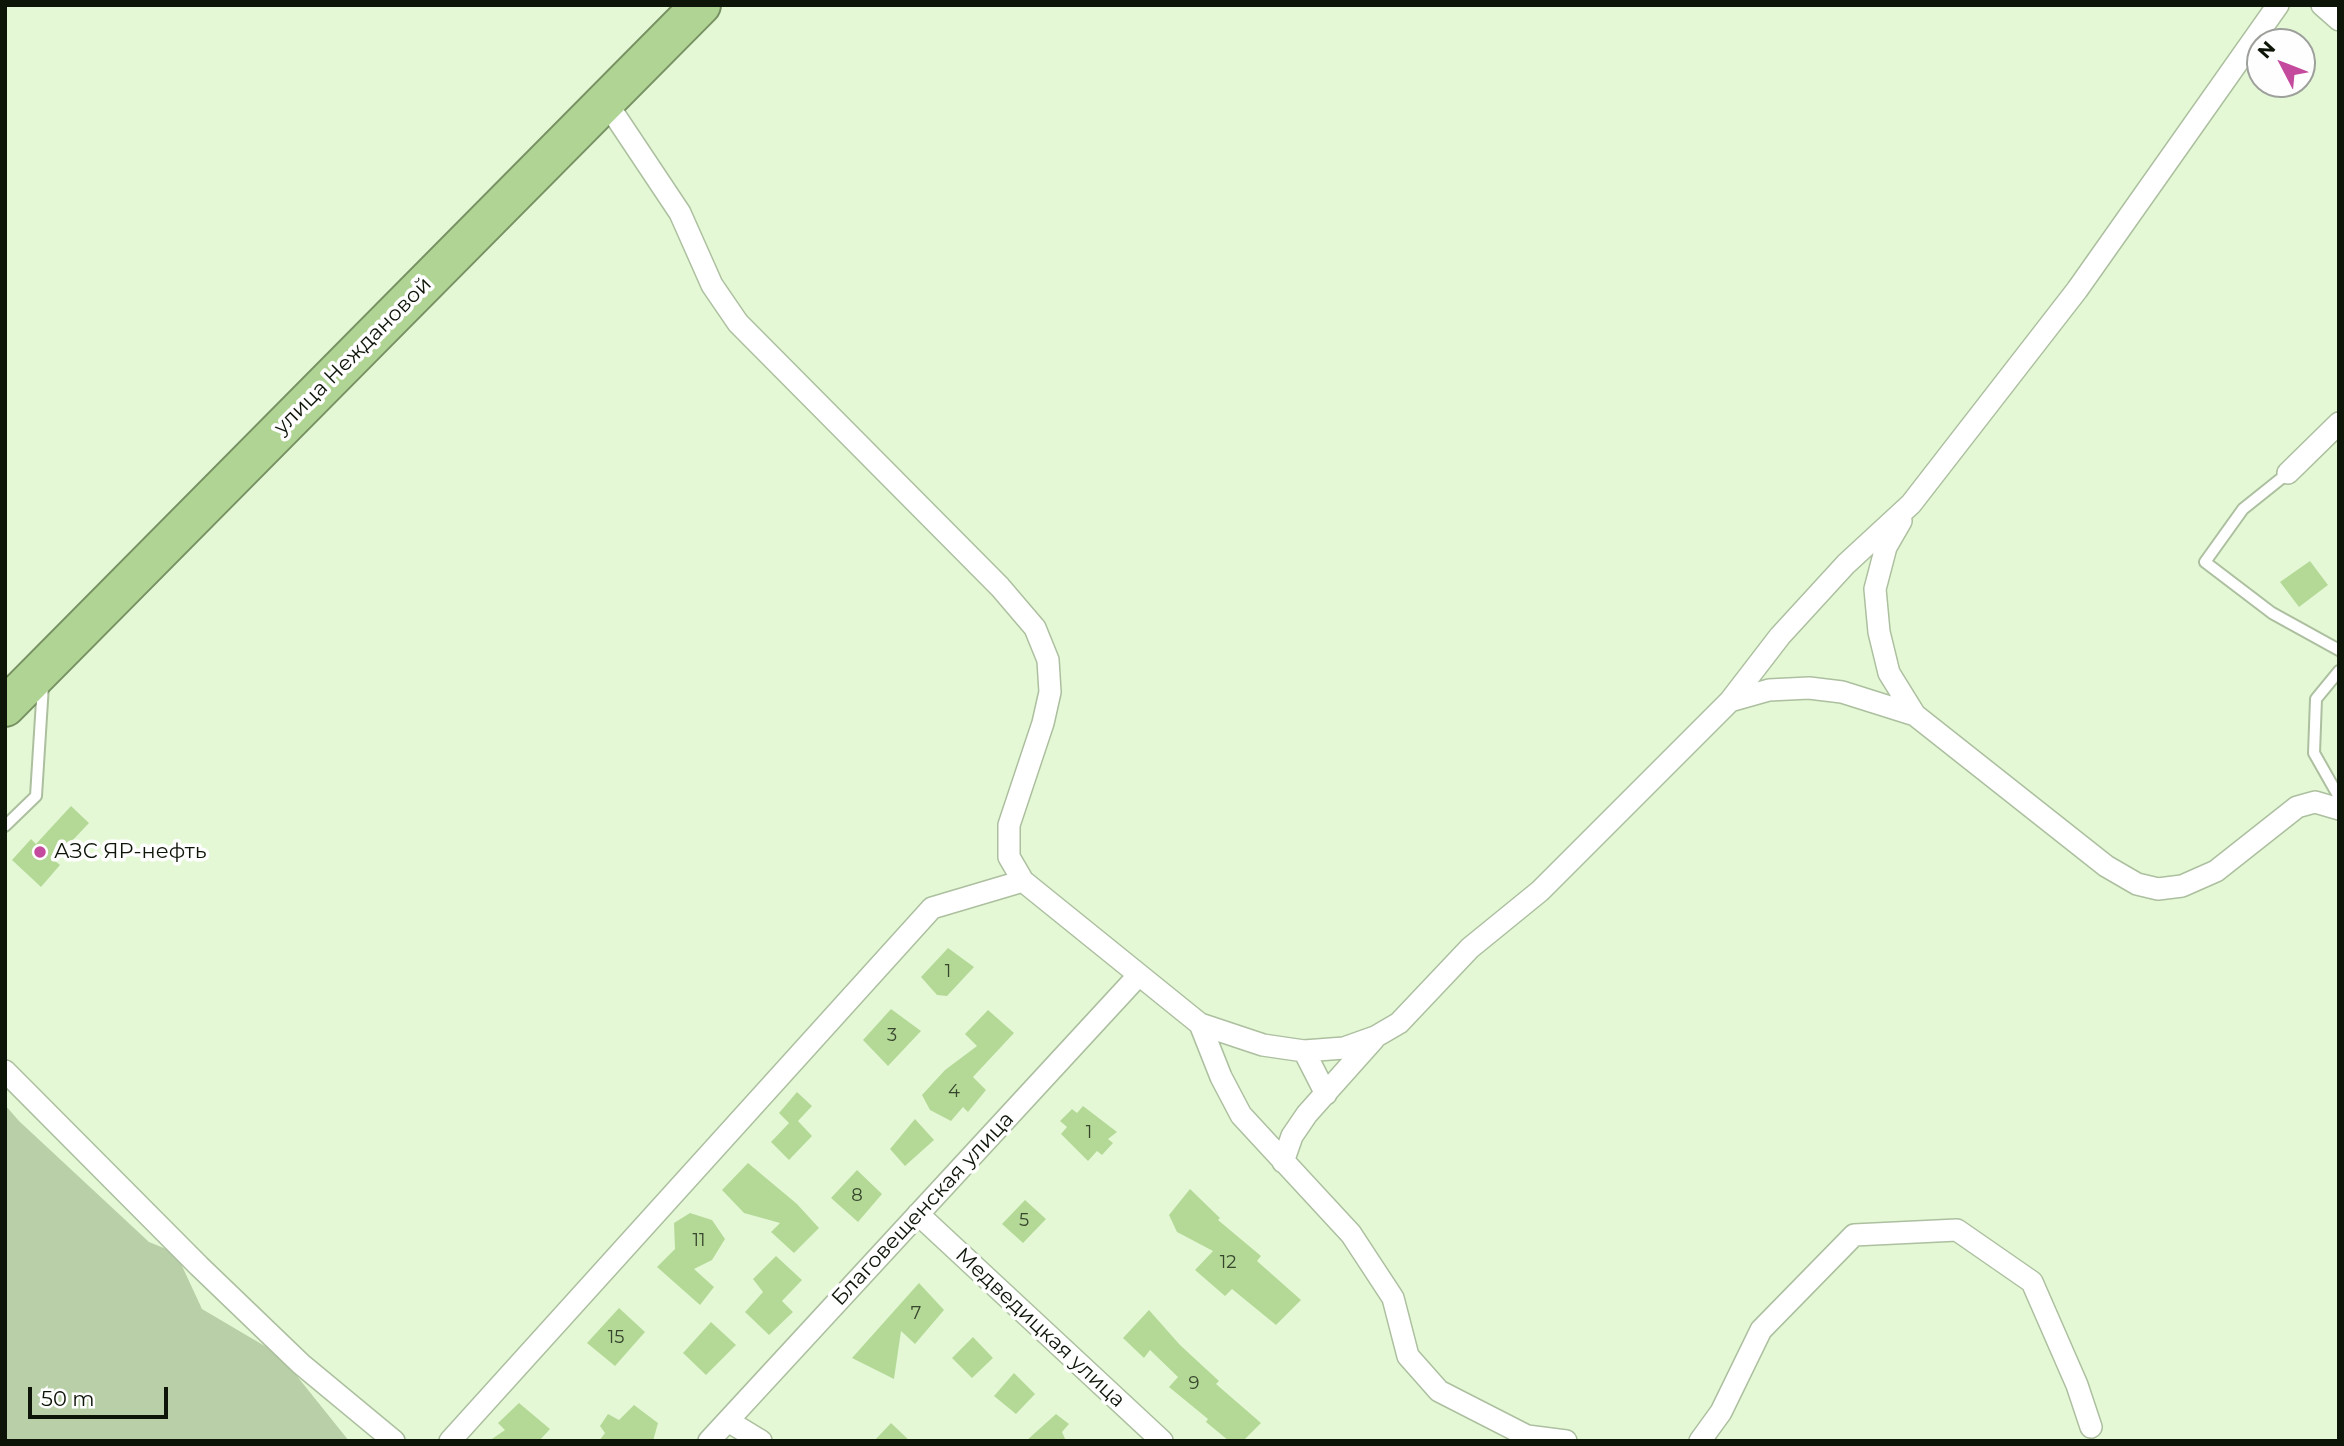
<!DOCTYPE html>
<meta charset="utf-8">
<style>
body{margin:0}
#map{position:relative;width:2344px;height:1446px;overflow:hidden;background:#e4f8d6;font-family:Montserrat,sans-serif}
canvas{display:block}
.frame{position:absolute;inset:0;border:7px solid #0d1408;pointer-events:none}
.north{position:absolute;left:2246px;top:28px;width:70px;height:70px;box-sizing:border-box;background:#fefefe;border:2px solid #9ea09c;border-radius:50%;rotate:312deg;font-size:19px;font-weight:700;line-height:28px;text-align:center;color:#0d1408}
.north::after{content:'';display:block;margin:auto;width:24px;height:32px;background:#c44a9d;clip-path:polygon(50% 0,100% 100%,50% 72%,0 100%)}
.scale{position:absolute;left:28px;top:1387px;width:140px;height:32px;box-sizing:border-box;border:4px solid #0d1408;border-top:0;padding-left:9px;font-size:21px;line-height:24px;white-space:nowrap;color:#0d1408;-webkit-text-stroke:5px #fefefe;paint-order:stroke}
</style>
<div id="map">
<canvas width="2344" height="1446"></canvas>
<div class="frame"></div>
<div class="north">N</div>
<div class="scale">50 m</div>
</div>
<script>
const context = document.querySelector('canvas').getContext('2d');
context.lineJoin = 'round';
function fill(path, color) { context.fillStyle = color; context.fill(path, 'evenodd'); }
const toPath = rows => new Path2D(rows.map(r => 'M' + r).join(''));
function trace(path, color, width, dash) { context.strokeStyle = color; context.lineWidth = width; context.lineCap = dash ? 'butt' : 'round'; context.setLineDash(dash || []); context.stroke(path); }
function write(font, color, halo, rows, align = 'center') {
  context.font = font + ' Montserrat,sans-serif'; context.lineWidth = 7; context.setLineDash([]); context.textBaseline = 'middle'; context.strokeStyle = halo; context.fillStyle = color; for (const [text, x, y, turn = 0] of rows) {
    context.save(); context.translate(x, y); context.rotate((+turn || 0) * Math.PI / 180); context.textAlign = isNaN(turn) ? turn : align; if (halo) context.strokeText(text, 0, 0); context.fillText(text, 0, 0); context.restore();
  }
}
const green = toPath([
 [5,1105,19,1121,149,1242,176,1253,202,1309,280,1355,349,1441,5,1441]
]);
const building = toPath([
 [2310,561,2328,585,2299,607,2280,582],
 [71,806,89,823,54,860,60,865,41,887,12,860,31,839,36,844],
 [948,948,974,967,947,996,937,995,921,977],
 [891,1009,921,1031,888,1066,863,1040],
 [988,1010,1014,1033,973,1077,986,1090,968,1112,963,1107,951,1121,930,1110,922,1095,945,1070,977,1046,965,1034],
 [797,1092,812,1106,798,1121,812,1136,789,1160,771,1142,789,1123,779,1113],
 [1083,1106,1117,1132,1108,1139,1113,1143,1102,1155,1097,1151,1088,1161,1061,1134,1067,1127,1060,1121,1072,1109,1077,1113],
 [915,1119,934,1140,905,1166,890,1149],
 [748,1163,797,1204,819,1228,794,1253,771,1232,780,1223,744,1213,722,1190],
 [857,1170,882,1194,858,1222,831,1198],
 [1190,1189,1220,1218,1218,1220,1261,1256,1257,1261,1301,1300,1276,1325,1232,1289,1225,1296,1195,1270,1213,1251,1177,1232,1169,1215],
 [1025,1200,1046,1219,1023,1243,1002,1224],
 [690,1213,712,1220,725,1239,712,1260,694,1269,714,1287,700,1305,657,1267,675,1249,674,1223],
 [776,1256,802,1280,782,1301,793,1312,769,1335,745,1312,763,1292,753,1279],
 [919,1283,944,1310,915,1344,901,1331,894,1379,852,1358],
 [619,1308,645,1332,615,1366,587,1343],
 [1149,1310,1180,1345,1219,1381,1216,1384,1261,1423,1243,1441,1229,1441,1206,1422,1208,1419,1169,1387,1178,1377,1150,1350,1144,1358,1123,1338],
 [711,1322,736,1345,706,1375,683,1353],
 [973,1337,993,1358,972,1378,952,1358],
 [1014,1373,1035,1394,1016,1414,994,1396],
 [519,1403,550,1429,539,1441,489,1441,505,1430,498,1423],
 [634,1405,658,1423,653,1441,599,1441,605,1433,600,1426,608,1414,619,1420],
 [1056,1414,1069,1424,1062,1432,1066,1441,1026,1441],
 [891,1423,910,1441,874,1441]
]);
const lane = toPath([
 [2288,473,2243,509,2205,562,2272,613,2339,650],
 [2339,671,2316,699,2314,753,2339,797],
 [5,826,36,796,43,685]
]);
const street = toPath([
 [2322,5,2339,20],
 [606,102,680,213,712,285,738,323,1000,587,1035,628,1048,660,1050,692,1043,723,1009,825,1009,857,1023,881],
 [2288,473,2339,423],
 [1901,521,1886,547,1875,589,1879,632,1889,673,1915,715],
 [1730,701,1780,636,1846,564,1911,504,2077,290,2278,5],
 [1200,1024,1263,1045,1304,1051,1344,1048,1375,1037,1399,1023,1470,948,1540,891,1730,701,1769,690,1809,688,1842,692,1915,715,2106,866,2137,884,2158,889,2182,886,2216,871,2297,807,2315,802,2339,809],
 [1304,1051,1326,1094],
 [5,1071,199,1266,301,1364,394,1441],
 [1283,1162,1292,1136,1307,1114,1374,1039],
 [918,1214,1162,1441],
 [728,1421,761,1441],
 [450,1441,932,908,1023,881,1200,1024,1221,1077,1241,1115,1351,1234,1393,1298,1408,1356,1439,1391,1527,1436,1566,1441],
 [709,1441,1137,977],
 [1700,1441,1721,1412,1761,1330,1854,1235,1957,1230,2032,1282,2077,1385,2091,1427]
]);
const highway = toPath([
 [5,707,701,5]
]);
const markers = [
 [40,852,7,"#c44a9d"]
];
const numberNames = [
 ["1",948,972],
 ["3",892,1036],
 ["4",954,1092],
 ["1",1089,1133],
 ["8",857,1196],
 ["5",1024,1221],
 ["11",699,1241],
 ["12",1228,1263],
 ["7",916,1314],
 ["15",616,1338],
 ["9",1194,1384]
];
const streetNames = [
 ["улица Неждановой",353,356,-45],
 ["Благовещенская улица",923,1209,-47],
 ["Медведицкая улица",1040,1328,43]
];
const poiNames = [
 ["АЗС ЯР-нефть",54,852]
];
fill(green, '#b8cfa7');
fill(building, '#b4d997');
trace(lane, '#acbf9f', 14);
trace(street, '#acbf9f', 24);
trace(highway, '#779163', 42);
trace(lane, '#fff', 10);
trace(street, '#fff', 21);
trace(highway, '#b0d494', 38);
for (const [x, y, r, color] of markers) { const dot = new Path2D(); dot.arc(x, y, r, 0, 2 * Math.PI); context.fillStyle = color; context.fill(dot); trace(dot, '#fefefe', 2.5); }
write('18px', '#37452c', null, numberNames);
write('21px', '#0d1408', '#fefefe', streetNames);
write('21px', '#0d1408', '#fefefe', poiNames, 'left');
</script>
